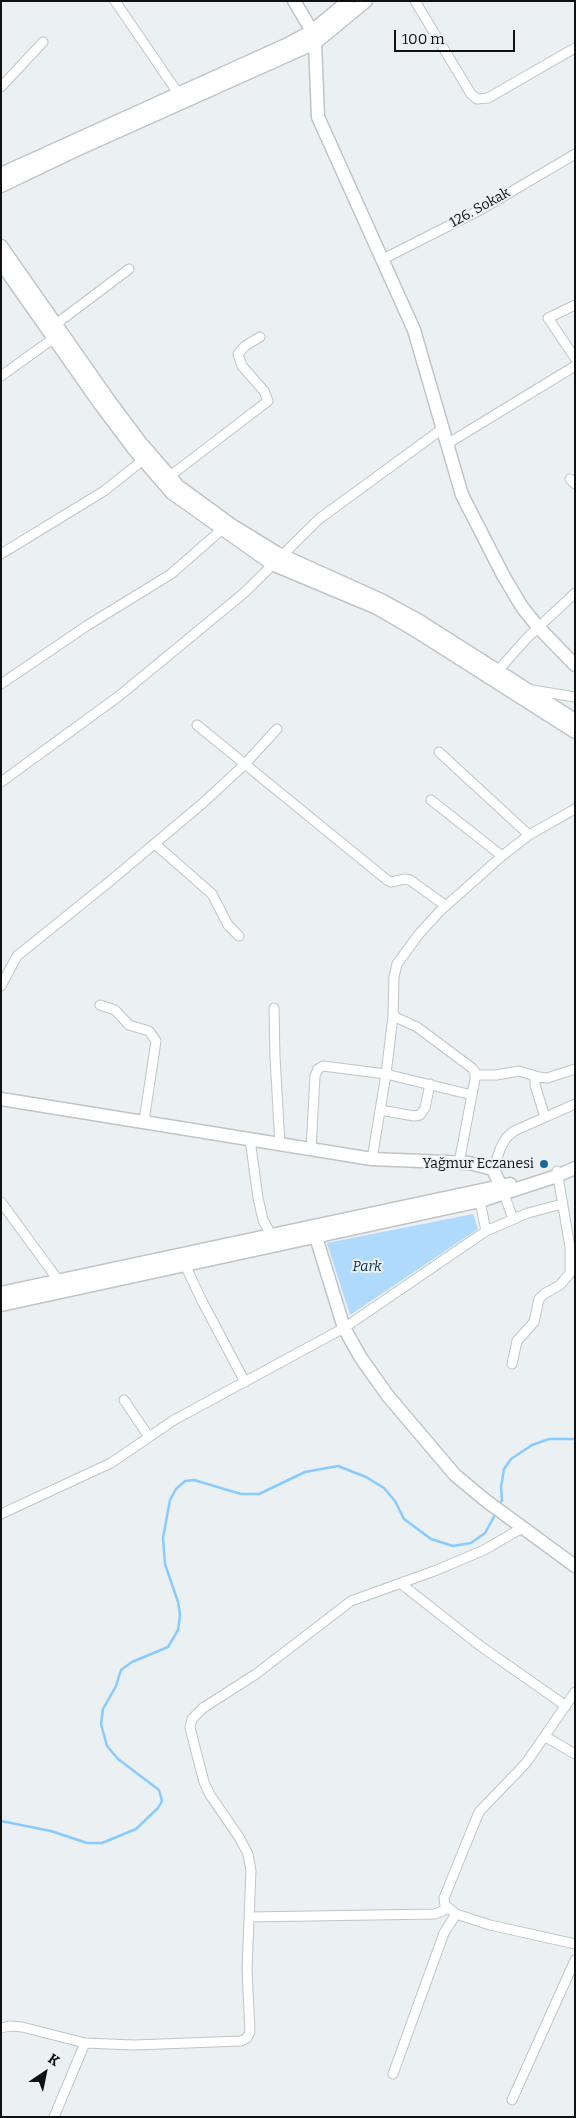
<!DOCTYPE html>
<meta charset="utf-8">
<style>
body{margin:0}
#map{position:relative;width:576px;height:2118px;overflow:hidden;background:#ebf0f3;font-family:Bitter,serif}
canvas{display:block}
.frame{position:absolute;inset:0;border:2px solid #0f1112;pointer-events:none}
.north{position:absolute;left:20px;top:2048px;width:50px;height:50px;-webkit-text-stroke:4px #ebf0f3;paint-order:stroke;rotate:34deg;font-size:14px;font-weight:700;line-height:20px;text-align:center;color:#0f1112}
.north::after{content:'';display:block;margin:auto;width:18px;height:22px;background:#0f1112;clip-path:polygon(50% 0,100% 100%,50% 72%,0 100%)}
.scale{position:absolute;left:394px;top:30px;width:121px;height:22px;box-sizing:border-box;border:2px solid #0f1112;border-top:0;padding-left:6px;font-size:15px;line-height:18px;white-space:nowrap;color:#0f1112;-webkit-text-stroke:4px #ebf0f3;paint-order:stroke}
</style>
<div id="map">
<canvas width="576" height="2118"></canvas>
<div class="frame"></div>
<div class="north">K</div>
<div class="scale">100 m</div>
</div>
<script>
const context = document.querySelector('canvas').getContext('2d');
context.lineJoin = 'round';
function fill(path, color) { context.fillStyle = color; context.fill(path, 'evenodd'); }
const toPath = rows => new Path2D(rows.map(r => 'M' + r).join(''));
function trace(path, color, width, dash) { context.strokeStyle = color; context.lineWidth = width; context.lineCap = dash ? 'butt' : 'round'; context.setLineDash(dash || []); context.stroke(path); }
function write(font, color, halo, rows, align = 'center') {
  context.font = font + ' Bitter,serif'; context.lineWidth = 4; context.setLineDash([]); context.textBaseline = 'middle'; context.strokeStyle = halo; context.fillStyle = color; for (const [text, x, y, turn = 0] of rows) {
    context.save(); context.translate(x, y); context.rotate((+turn || 0) * Math.PI / 180); context.textAlign = isNaN(turn) ? turn : align; if (halo) context.strokeText(text, 0, 0); context.fillText(text, 0, 0); context.restore();
  }
}
const green = toPath([
 [473,1214,478,1229,350,1315,327,1243]
]);
const stream = toPath([
 [499,1505,502,1500,501,1487,504,1469,511,1459,532,1445,549,1439,575,1439],
 [1,1821,51,1831,87,1843,102,1843,136,1829,158,1808,162,1801,159,1790,118,1759,107,1746,101,1724,103,1709,116,1686,121,1670,132,1662,168,1647,178,1630,180,1615,178,1602,165,1564,163,1538,170,1500,176,1489,185,1481,194,1480,241,1494,259,1494,305,1472,338,1466,366,1477,384,1488,395,1501,404,1519,431,1539,453,1546,471,1543,485,1533,496,1513]
]);
const street = toPath([
 [115,1,178,93],
 [415,1,471,94,477,99,488,98,575,48],
 [1,87,43,42],
 [383,259,482,209,575,154],
 [575,305,548,318,575,358],
 [56,324,129,269],
 [1,376,54,338],
 [447,444,575,366],
 [170,476,268,401,264,391,242,366,238,354,245,346,260,337],
 [570,479,575,484],
 [1,554,104,491,143,460],
 [494,675,527,638,575,593],
 [1,684,88,625,171,574,227,525],
 [532,690,575,697],
 [197,725,387,880,391,882,405,879,410,880,446,906],
 [439,752,529,835],
 [1,782,119,696,244,593,319,519,442,429],
 [431,800,502,856],
 [155,844,212,894,228,925,239,936],
 [1,986,17,956,109,882,203,803,244,765,277,729],
 [100,1005,115,1010,129,1025,149,1031,156,1041,144,1121],
 [274,1008,275,1057,280,1145],
 [393,1016,417,1027,472,1068,475,1072,475,1079,459,1163],
 [476,1075,496,1075,519,1071,539,1077,547,1078,575,1069],
 [535,1076,535,1085,545,1117],
 [380,1110,414,1116,420,1115,425,1108,430,1084],
 [250,1139,258,1198,263,1220,274,1240],
 [311,1150,315,1076,318,1069,323,1066,386,1074,472,1095],
 [372,1159,386,1074,393,1016,394,977,397,964,419,934,439,912,502,856,529,835,575,809],
 [493,1169,501,1147,506,1138,514,1131,575,1104],
 [504,1194,513,1219],
 [480,1201,486,1231],
 [1,1202,61,1284],
 [185,1265,202,1301,245,1382],
 [512,1364,517,1341,534,1322,539,1299,544,1294,560,1285,570,1273,570,1247,557,1171],
 [124,1400,149,1437],
 [1,1514,111,1463,174,1420,344,1328,486,1231,528,1213,562,1204],
 [400,1583,479,1645,566,1706],
 [575,1692,526,1763,479,1812,444,1898,445,1905,456,1914,490,1925,575,1944],
 [546,1737,575,1754],
 [249,1917,435,1914,449,1908],
 [1,2028,10,2026,22,2027,85,2043,134,2045,241,2041,247,2038,250,2032,247,1969,251,1871,248,1854,239,1837,210,1795,204,1782,190,1728,192,1719,203,1708,256,1674,351,1601,437,1570,484,1550,522,1528],
 [393,2074,444,1933,456,1914],
 [512,2100,575,1960],
 [54,2117,85,2043]
]);
const secondary = toPath([
 [294,1,312,31,315,43,318,117,414,330,462,495,503,575,522,607,538,627,575,665],
 [1,174,288,44,312,31,348,1],
 [1,186,74,151,315,43,366,1],
 [1,246,108,399,140,442,178,486,233,526,277,553,381,600,418,620,575,720],
 [1,263,100,404,133,448,172,493,272,564,377,608,413,629,575,732],
 [1,1099,372,1159,469,1163,493,1169,504,1194],
 [316,1237,344,1328,361,1358,388,1396,455,1475,485,1500,575,1566],
 [1,1293,510,1184],
 [1,1305,480,1201,557,1176,575,1168]
]);
const markers = [
 [544,1164,5,"#176799"]
];
const streetNames = [
 ["126. Sokak",480,208,-29]
];
const poiNames = [
 ["Yağmur Eczanesi",534,1164]
];
const parkNames = [
 ["Park",367,1267]
];
fill(green, '#b0dafc');
trace(stream, '#89cbfe', 2.5);
trace(street, '#c0c4c7', 11);
trace(secondary, '#c0c4c7', 15);
trace(street, '#fff', 9);
trace(secondary, '#fff', 12);
for (const [x, y, r, color] of markers) { const dot = new Path2D(); dot.arc(x, y, r, 0, 2 * Math.PI); context.fillStyle = color; context.fill(dot); trace(dot, '#ebf0f3', 2); }
write('14px', '#0f1112', '#ebf0f3', streetNames);
write('14px', '#0f1112', '#ebf0f3', poiNames, 'right');
write('italic 14px', '#062c45', '#ebf0f3', parkNames);
</script>
